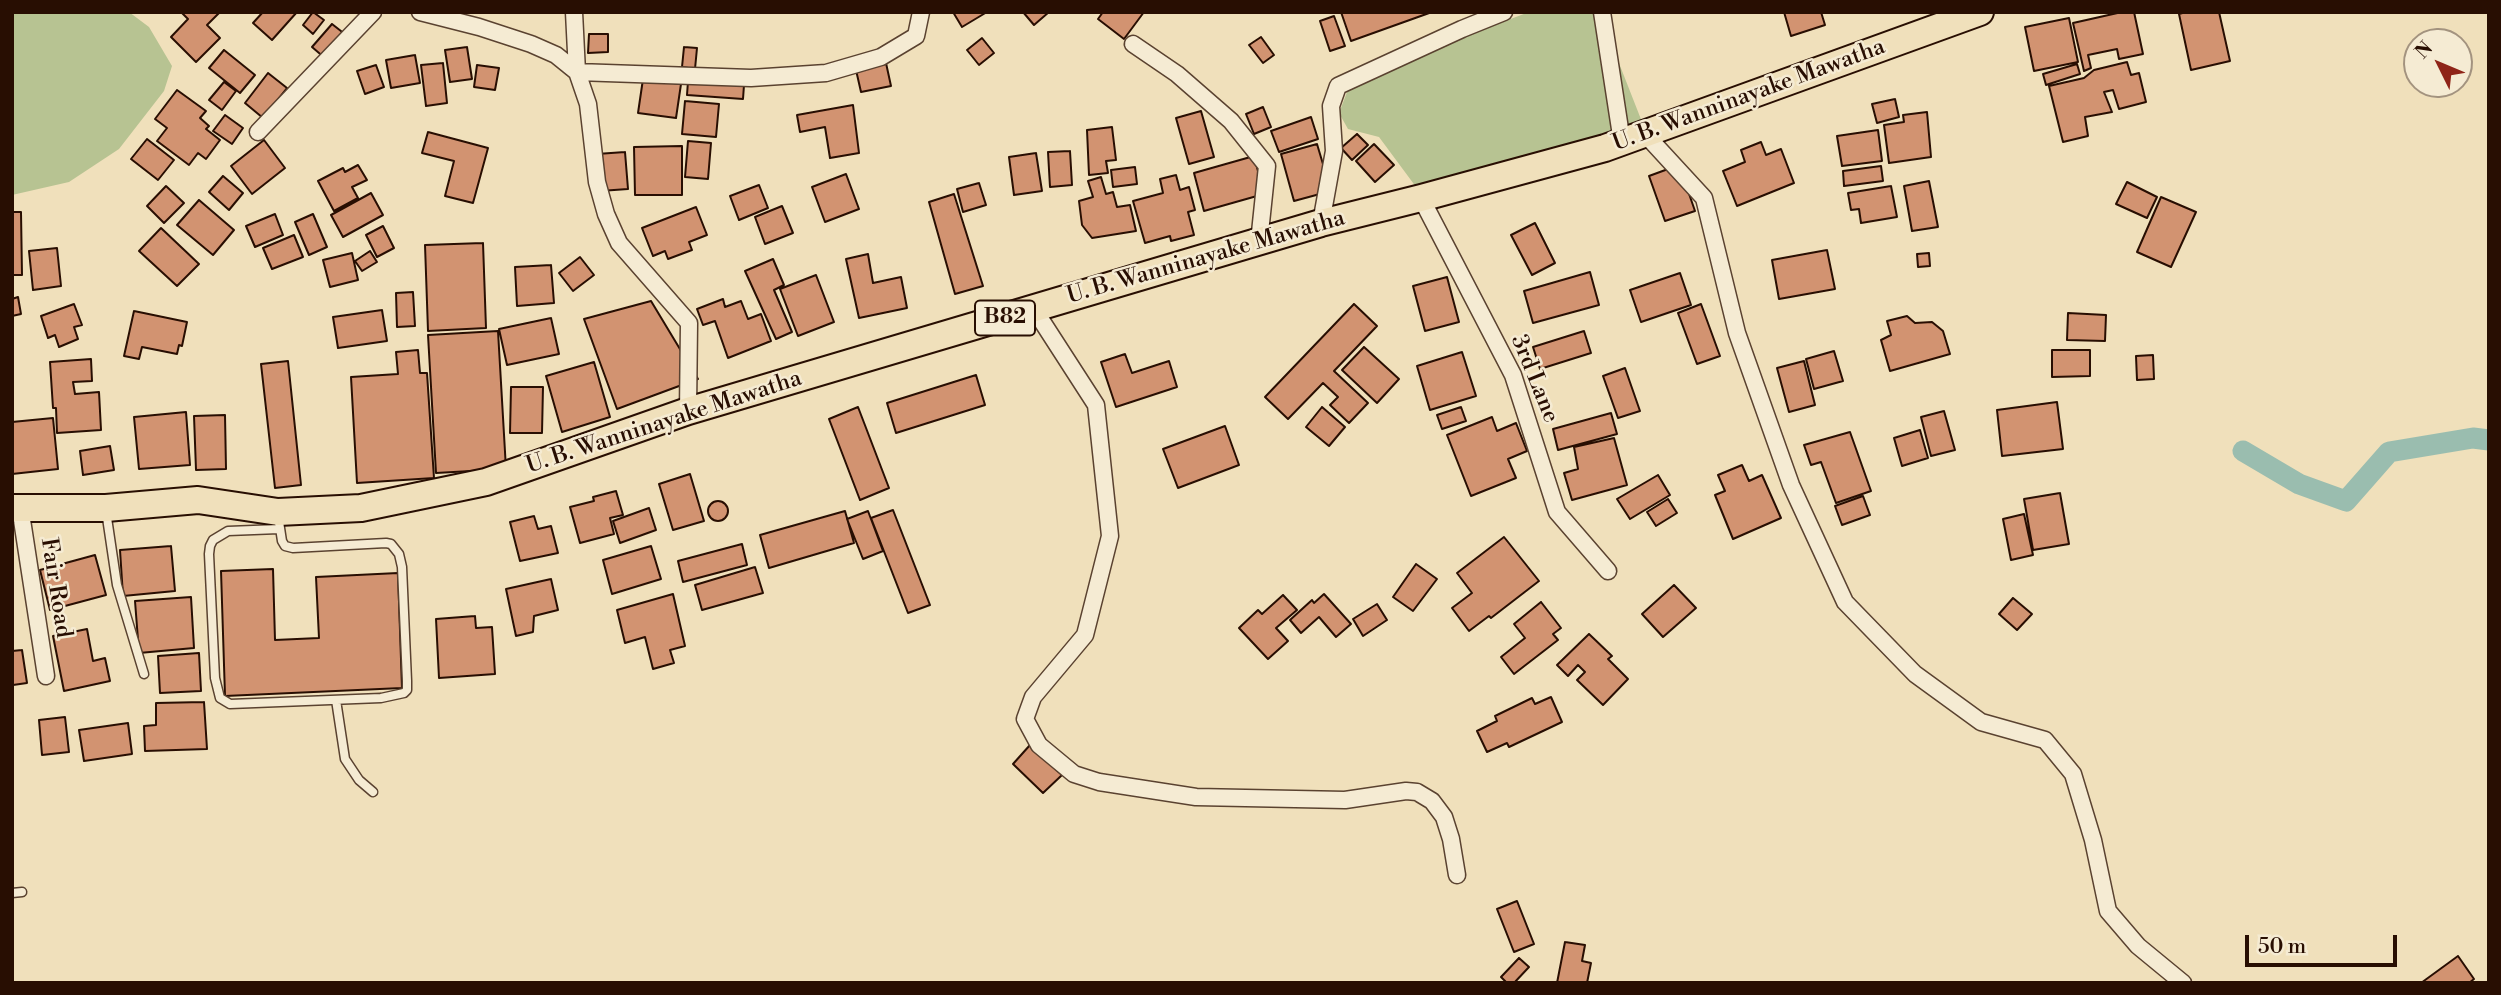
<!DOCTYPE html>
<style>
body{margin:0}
#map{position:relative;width:2501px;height:995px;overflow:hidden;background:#f0e0bb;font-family:"Libre Bodoni",serif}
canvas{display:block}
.frame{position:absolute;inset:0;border:14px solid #280e02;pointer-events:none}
.north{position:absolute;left:2403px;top:28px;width:70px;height:70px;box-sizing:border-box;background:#f5ebd3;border:2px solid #a3937f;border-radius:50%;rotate:313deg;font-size:19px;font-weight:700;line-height:28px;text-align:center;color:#280e02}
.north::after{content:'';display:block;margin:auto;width:24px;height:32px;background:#8f2418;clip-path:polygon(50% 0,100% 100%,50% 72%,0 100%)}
.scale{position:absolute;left:2245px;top:935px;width:152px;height:32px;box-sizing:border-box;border:4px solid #280e02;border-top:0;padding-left:9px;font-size:21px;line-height:24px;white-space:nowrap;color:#280e02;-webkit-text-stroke:5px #f5ebd3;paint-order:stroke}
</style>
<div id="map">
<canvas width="2501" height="995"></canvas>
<div class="frame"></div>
<div class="north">N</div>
<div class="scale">50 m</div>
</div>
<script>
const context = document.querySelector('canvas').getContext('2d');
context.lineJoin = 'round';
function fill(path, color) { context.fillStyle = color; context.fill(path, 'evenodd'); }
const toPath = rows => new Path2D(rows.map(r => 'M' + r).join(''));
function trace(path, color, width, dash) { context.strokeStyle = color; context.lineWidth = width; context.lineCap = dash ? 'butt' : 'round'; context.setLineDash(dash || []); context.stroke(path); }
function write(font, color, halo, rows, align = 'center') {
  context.font = font + ' "Libre Bodoni",serif'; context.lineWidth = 5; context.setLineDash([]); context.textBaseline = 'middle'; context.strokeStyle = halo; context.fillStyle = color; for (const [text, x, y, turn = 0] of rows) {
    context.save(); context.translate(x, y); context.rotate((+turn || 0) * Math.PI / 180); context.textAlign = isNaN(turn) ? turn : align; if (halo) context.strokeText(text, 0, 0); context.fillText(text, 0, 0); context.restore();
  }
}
const green = toPath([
 [12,12,129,12,149,27,172,66,164,91,119,149,69,182,12,195],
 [1529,12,1599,12,1644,127,1419,191,1379,137,1348,129,1339,113,1349,87,1466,36]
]);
const canal = toPath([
 [2243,451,2299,484,2346,501,2389,452,2473,438,2489,440]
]);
const building = toPath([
 [181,12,220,12,207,25,220,38,196,62,171,37,188,19,181,12],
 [263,12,297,12,272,40,253,23,263,12],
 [313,12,324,20,313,34,303,25,313,12],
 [953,12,987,12,962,27,953,12],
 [1023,12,1049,12,1034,25,1023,12],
 [1103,12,1144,12,1124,39,1098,19,1103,12],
 [1341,12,1432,12,1351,41,1341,12],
 [1784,12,1821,12,1825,25,1791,36,1784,12],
 [2122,12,2134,12,2143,54,2119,59,2117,49,2088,55,2091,68,2084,71,2073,23,2122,12],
 [2186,12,2219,12,2230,61,2191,70,2179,14,2186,12],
 [1334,16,1345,46,1330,51,1320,21,1334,16],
 [2069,18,2078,62,2034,71,2025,27,2069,18],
 [332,24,346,35,326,59,312,47,332,24],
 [589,34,608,34,608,52,588,53,589,34],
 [1261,37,1274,55,1263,63,1249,45,1261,37],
 [982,38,994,53,979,65,967,50,982,38],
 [467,47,472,79,450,82,445,50,467,47],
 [684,47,697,48,695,69,682,67,684,47],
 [224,50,255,75,240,93,209,68,224,50],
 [415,55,420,83,391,88,386,60,415,55],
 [2127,62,2131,75,2139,73,2146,102,2119,109,2113,90,2104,92,2112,112,2085,117,2088,136,2063,142,2049,86,2084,78,2094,70,2127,62],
 [443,63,447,103,426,106,421,65,443,63],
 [886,63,891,86,861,92,856,70,886,63],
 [2077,64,2080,74,2046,85,2043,74,2077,64],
 [376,65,384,87,365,94,357,71,376,65],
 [477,65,499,68,495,90,474,87,477,65],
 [268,73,287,88,263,118,245,103,268,73],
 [643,79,681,84,676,118,638,113,643,79],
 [688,81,744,85,743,99,687,95,688,81],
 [224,82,236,91,222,110,209,100,224,82],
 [177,90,206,111,200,118,209,126,206,129,220,140,206,159,198,153,189,165,157,141,167,128,155,119,177,90],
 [1895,99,1899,117,1877,123,1872,104,1895,99],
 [685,101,719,104,716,137,682,134,685,101],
 [853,105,859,153,830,158,825,127,800,132,797,115,853,105],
 [1263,107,1271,127,1254,134,1246,114,1263,107],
 [1201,111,1214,157,1189,164,1176,118,1201,111],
 [1927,112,1931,157,1889,163,1884,125,1904,122,1903,115,1927,112],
 [225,115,243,128,232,144,213,131,225,115],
 [1311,117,1318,139,1279,152,1271,131,1311,117],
 [1112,127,1116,160,1106,161,1108,173,1089,175,1087,130,1112,127],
 [1878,130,1882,161,1842,166,1837,136,1878,130],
 [428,132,488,148,473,203,445,196,454,161,422,153,428,132],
 [1357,134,1368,145,1352,160,1341,148,1357,134],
 [147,139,174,160,158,180,131,159,147,139],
 [264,140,285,168,252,194,231,166,264,140],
 [688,141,711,143,708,179,685,177,688,141],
 [1761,142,1766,155,1781,149,1794,183,1737,206,1723,171,1745,162,1741,150,1761,142],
 [1317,144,1331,191,1294,201,1281,154,1317,144],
 [1374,144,1394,165,1375,182,1356,161,1374,144],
 [682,146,682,195,635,195,634,147,682,146],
 [1070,151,1072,185,1050,187,1048,152,1070,151],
 [625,152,628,189,600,191,597,154,625,152],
 [1036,153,1042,191,1014,195,1009,157,1036,153],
 [1254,156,1264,194,1204,211,1194,173,1254,156],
 [358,165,367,180,352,187,358,198,334,211,318,181,343,168,345,172,358,165],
 [1679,165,1695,211,1665,221,1649,176,1679,165],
 [1881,166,1883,181,1844,186,1843,171,1881,166],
 [1135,167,1137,184,1113,187,1111,170,1135,167],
 [846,174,859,209,825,222,812,187,846,174],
 [1176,175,1180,190,1189,187,1195,210,1188,212,1194,235,1171,241,1170,236,1145,243,1133,201,1163,193,1160,179,1176,175],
 [223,176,243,193,229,210,209,192,223,176],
 [1101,177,1106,194,1113,192,1117,207,1130,205,1136,231,1092,238,1082,225,1079,201,1093,197,1088,181,1101,177],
 [1929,181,1938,227,1912,231,1904,186,1929,181],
 [2127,182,2157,197,2147,218,2116,204,2127,182],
 [979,183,986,205,963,212,957,189,979,183],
 [759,185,768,208,739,220,730,196,759,185],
 [166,186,184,203,164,223,147,206,166,186],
 [1891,186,1897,217,1861,223,1859,209,1851,210,1848,193,1891,186],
 [371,193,383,215,343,237,331,215,371,193],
 [954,194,983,286,955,294,929,202,954,194],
 [2161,197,2196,212,2171,267,2137,252,2161,197],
 [199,200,234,230,213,255,177,225,199,200],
 [782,206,793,233,765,244,755,217,782,206],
 [696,207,707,235,689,242,692,250,668,259,665,251,653,256,642,228,696,207],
 [12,212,21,212,22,275,12,275,12,212],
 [275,214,283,235,255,247,246,226,275,214],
 [313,214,327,247,309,255,295,222,313,214],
 [1535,223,1555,263,1532,275,1511,235,1535,223],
 [383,226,394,248,377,257,366,235,383,226],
 [161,228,199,264,177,286,139,251,161,228],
 [294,235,303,257,272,269,263,248,294,235],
 [483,243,486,328,428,331,425,245,483,243],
 [57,248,61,286,33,290,29,251,57,248],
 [1827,250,1835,289,1779,299,1772,260,1827,250],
 [370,251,377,262,362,271,355,261,370,251],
 [352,253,358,280,330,287,323,260,352,253],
 [1929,253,1930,266,1918,267,1917,254,1929,253],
 [868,254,873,283,901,277,907,308,859,318,846,259,868,254],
 [580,257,594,275,573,291,559,273,580,257],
 [773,259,784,285,774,290,792,332,776,339,745,271,773,259],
 [551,265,554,303,517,306,515,267,551,265],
 [1590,272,1599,305,1533,323,1524,291,1590,272],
 [1680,273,1691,305,1641,322,1630,290,1680,273],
 [816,275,834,322,798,336,780,289,816,275],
 [1447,277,1459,322,1425,331,1413,286,1447,277],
 [413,292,415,326,397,327,396,293,413,292],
 [18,297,21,314,12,316,12,299,18,297],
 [723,299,725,307,741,301,748,319,761,314,771,341,728,358,715,321,703,325,697,309,723,299],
 [651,301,698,379,617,409,584,319,651,301],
 [74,304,82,325,74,327,78,339,59,347,55,335,48,338,41,316,74,304],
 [1354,304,1377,326,1334,371,1368,403,1349,423,1330,405,1338,397,1323,383,1288,419,1265,397,1354,304],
 [1701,304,1720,356,1697,364,1678,313,1701,304],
 [382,310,387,341,338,348,333,317,382,310],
 [134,311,187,322,182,346,179,345,177,354,142,347,139,359,124,356,134,311],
 [2068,313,2106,315,2105,341,2067,340,2068,313],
 [1907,316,1915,323,1932,322,1943,331,1950,354,1890,371,1881,340,1891,335,1887,321,1907,316],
 [551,318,559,354,507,365,499,329,551,318],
 [498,331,506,469,436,473,428,335,498,331],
 [1584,331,1591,353,1540,369,1533,347,1584,331],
 [1364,347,1399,379,1377,403,1342,370,1364,347],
 [418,350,420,373,427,373,434,478,357,483,351,377,398,374,396,352,418,350],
 [2052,350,2090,350,2090,376,2052,377,2052,350],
 [1834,351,1843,381,1814,389,1806,359,1834,351],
 [1462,352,1476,396,1430,410,1417,366,1462,352],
 [1125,354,1132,373,1169,361,1177,387,1116,407,1101,362,1125,354],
 [2153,355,2154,379,2137,380,2136,356,2153,355],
 [91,359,92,381,73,382,75,394,99,392,101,430,57,433,56,408,53,408,50,362,91,359],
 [288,361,301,485,275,488,261,364,288,361],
 [1804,361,1815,405,1789,412,1777,368,1804,361],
 [594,362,610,417,562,432,546,376,594,362],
 [1625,368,1640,411,1618,418,1603,376,1625,368],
 [976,375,985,405,896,433,887,403,976,375],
 [511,387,543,387,542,433,510,433,511,387],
 [2057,402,2063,449,2002,456,1997,410,2057,402],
 [858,407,889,488,860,500,829,419,858,407],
 [1322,407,1345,427,1329,446,1306,427,1322,407],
 [1461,407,1466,421,1442,429,1437,415,1461,407],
 [1944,411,1955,450,1931,456,1921,417,1944,411],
 [186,412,190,465,139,469,134,417,186,412],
 [1611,413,1617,434,1558,450,1553,429,1611,413],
 [225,415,226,469,196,470,194,416,225,415],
 [1492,417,1497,431,1516,423,1527,451,1508,459,1516,478,1471,496,1447,435,1492,417],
 [53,418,58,469,12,474,12,422,53,418],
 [1225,426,1239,465,1178,488,1163,449,1225,426],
 [1920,430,1928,458,1902,466,1894,438,1920,430],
 [1850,432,1871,491,1836,503,1821,462,1811,465,1804,445,1850,432],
 [1614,438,1627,485,1572,500,1564,473,1578,469,1574,447,1614,438],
 [110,446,114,470,83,475,80,451,110,446],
 [1742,465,1749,481,1762,475,1781,518,1733,539,1715,495,1725,491,1718,475,1742,465],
 [690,474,704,521,673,530,659,484,690,474],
 [1658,475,1670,495,1630,519,1617,499,1658,475],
 [616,491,623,515,610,518,614,534,580,543,570,507,594,501,593,497,616,491],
 [2060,493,2069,544,2033,550,2024,499,2060,493],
 [1863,496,1870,515,1842,525,1835,506,1863,496],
 [1668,499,1677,513,1656,526,1647,512,1668,499],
 '708 511a10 10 0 1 1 20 0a10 10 0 1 1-20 0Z',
 [649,508,656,530,620,543,613,521,649,508],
 [893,510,930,605,908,613,871,518,893,510],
 [845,511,854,543,769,568,760,535,845,511],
 [868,511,883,551,863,559,847,519,868,511],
 [2024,514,2033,555,2011,560,2003,519,2024,514],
 [534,516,538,529,551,526,558,553,520,561,510,522,534,516],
 [1504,537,1539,581,1491,618,1489,616,1469,631,1452,608,1472,593,1457,573,1504,537],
 [742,544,747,565,683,582,678,561,742,544],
 [171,546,175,591,123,596,120,550,171,546],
 [651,546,661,579,612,594,603,560,651,546],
 [95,555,106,595,50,610,40,570,95,555],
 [1416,564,1437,579,1413,611,1393,597,1416,564],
 [755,567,763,593,702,610,695,585,755,567],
 [273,569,275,640,319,638,316,577,398,573,402,688,225,696,221,571,273,569],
 [551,579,558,610,534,616,533,632,516,636,506,589,551,579],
 [1674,585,1696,608,1663,637,1642,614,1674,585],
 [673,594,685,646,670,650,674,663,653,669,645,637,625,643,617,610,673,594],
 [1324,594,1351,624,1336,637,1319,617,1301,633,1290,620,1312,600,1314,603,1324,594],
 [1283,595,1297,610,1276,628,1288,641,1268,659,1239,628,1258,610,1262,614,1283,595],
 [191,597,194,648,139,653,135,601,191,597],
 [2013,598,2032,614,2017,630,1999,614,2013,598],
 [1541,602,1561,628,1553,634,1558,640,1514,674,1501,657,1525,638,1514,624,1541,602],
 [1377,604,1387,620,1363,636,1353,619,1377,604],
 [475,616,476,628,492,627,495,674,439,678,436,619,475,616],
 [87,629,93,661,105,658,110,681,64,691,53,636,87,629],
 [1589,634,1612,656,1608,659,1628,679,1603,705,1577,680,1585,672,1578,665,1568,676,1557,665,1589,634],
 [22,650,27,683,13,685,12,651,22,650],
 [199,653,201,691,160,693,158,656,199,653],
 [1551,697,1562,722,1509,747,1507,743,1487,752,1477,731,1497,721,1495,716,1532,698,1535,704,1551,697],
 [204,702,207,749,145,751,144,726,156,725,156,703,204,702],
 [65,717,69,752,42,755,39,720,65,717],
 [128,723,132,754,84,761,79,730,128,723],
 [1030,745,1062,775,1043,793,1013,764,1030,745],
 [1517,901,1534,944,1514,952,1497,909,1517,901],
 [1565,942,1585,945,1582,961,1591,963,1587,983,1557,983,1565,942],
 [2458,956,2474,979,2469,983,2421,983,2458,956],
 [1519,958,1529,967,1514,983,1507,983,1501,977,1519,958]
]);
const lane = toPath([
 [106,511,117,585,144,674],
 [278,515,282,541,285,546,293,548,386,543,391,544,399,554,402,567,407,681,407,690,404,693,381,698,230,704,220,698,215,678,209,554,210,546,213,540,228,531,279,529],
 [336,700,345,759,359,780,373,792],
 [12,893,22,892]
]);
const street = toPath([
 [420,12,479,27,531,44,556,55,577,72,588,104,597,182,606,214,619,243,689,323,688,411],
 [574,12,577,72,751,78,826,73,881,57,916,36,921,12],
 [1602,12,1622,142],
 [1133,44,1177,74,1231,121,1267,166,1259,242],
 [258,132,373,12],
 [1645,134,1704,198,1737,333,1791,485,1845,602,1915,674,1981,722,2045,740,2073,774,2093,840,2108,911,2138,946,2183,983],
 [1421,198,1513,375,1557,512,1608,571],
 [1321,223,1334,151,1331,106,1338,86,1462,29,1504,12],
 [1034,309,1096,405,1110,536,1085,635,1033,697,1025,719,1039,745,1074,774,1099,782,1196,797,1345,800,1406,791,1417,792,1432,801,1444,817,1451,839,1457,875],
 [20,507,46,676]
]);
const primary = toPath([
 [12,508,106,508,198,500,278,512,361,508,486,482,688,411,1321,223,1421,198,1605,148,1980,12]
]);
const shields = [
 [1005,318,60]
];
const shieldNames = [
 ["B82",1005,318]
];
const streetNames = [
 ["U. B. Wanninayake Mawatha",1749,96,-20],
 ["U. B. Wanninayake Mawatha",1206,258,-16],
 ["3rd Lane",1534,379,68],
 ["U. B. Wanninayake Mawatha",664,423,-18],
 ["Fair Road",55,588,81]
];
fill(green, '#b7c392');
trace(canal, '#9abdaf', 21);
fill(building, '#d29371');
trace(building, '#280e02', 2);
trace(lane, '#5a4230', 11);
trace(street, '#5a4230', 19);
trace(primary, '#280e02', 30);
trace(lane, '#f5ebd3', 8);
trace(street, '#f5ebd3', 16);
trace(primary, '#f0e0bb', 26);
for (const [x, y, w] of shields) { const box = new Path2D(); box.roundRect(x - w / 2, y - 17.5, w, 35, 5); context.fillStyle = '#f5ebd3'; context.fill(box); trace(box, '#280e02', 2); }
write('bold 21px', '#280e02', null, shieldNames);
write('23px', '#280e02', '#f5ebd3', streetNames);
</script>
